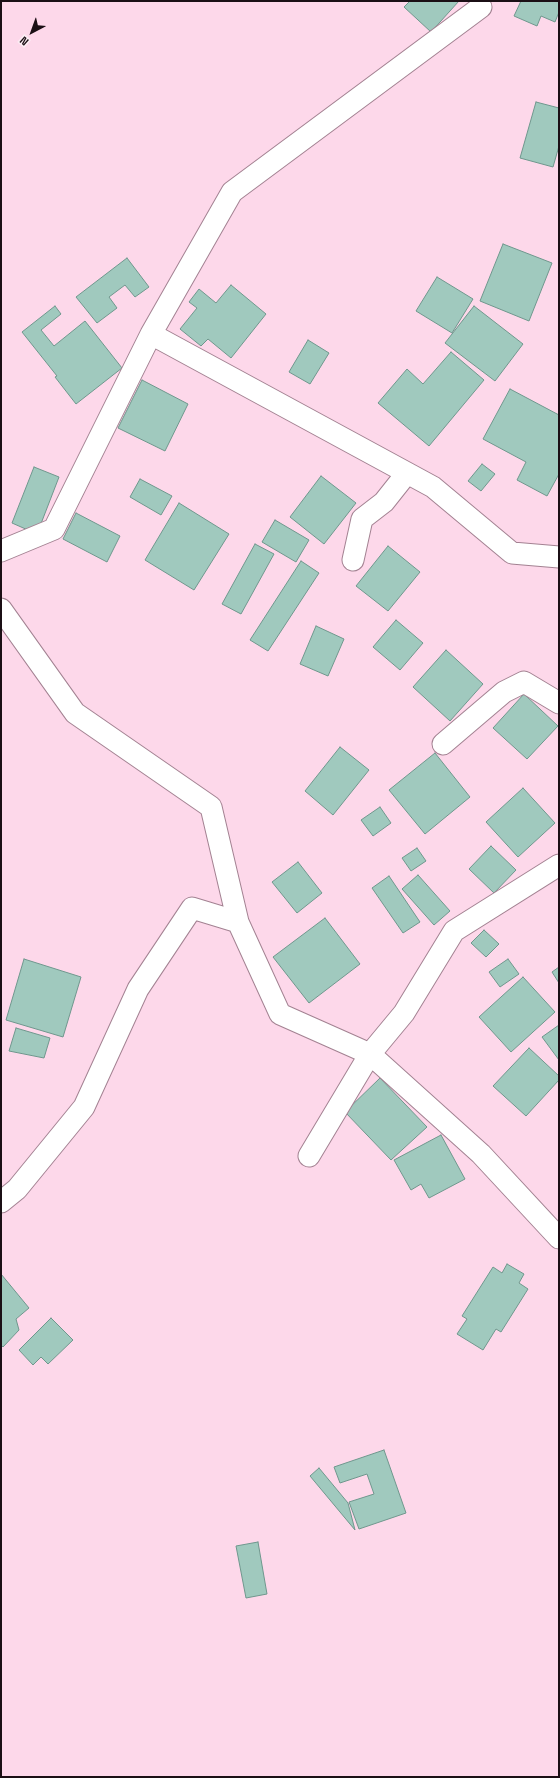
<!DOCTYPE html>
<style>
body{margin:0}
#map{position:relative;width:560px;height:1778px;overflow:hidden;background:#fdd8ea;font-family:"Space Grotesk",sans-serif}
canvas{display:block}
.frame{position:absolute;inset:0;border:2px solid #1b0f15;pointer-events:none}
.north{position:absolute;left:12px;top:12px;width:40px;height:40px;-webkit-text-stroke:3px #fcedf4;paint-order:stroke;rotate:221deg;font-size:11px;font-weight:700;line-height:16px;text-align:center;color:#1b0f15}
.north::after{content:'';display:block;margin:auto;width:14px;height:18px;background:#1b0f15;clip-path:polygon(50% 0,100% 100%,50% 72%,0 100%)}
</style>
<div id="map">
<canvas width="560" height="1778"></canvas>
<div class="frame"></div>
<div class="north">N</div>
</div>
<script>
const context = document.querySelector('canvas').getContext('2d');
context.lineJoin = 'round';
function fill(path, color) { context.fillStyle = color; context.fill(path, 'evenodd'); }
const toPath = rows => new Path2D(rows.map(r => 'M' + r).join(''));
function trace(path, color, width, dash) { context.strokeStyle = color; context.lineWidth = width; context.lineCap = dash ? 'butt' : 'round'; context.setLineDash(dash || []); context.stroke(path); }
const building = toPath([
 [410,1,459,1,431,32,404,7,410,1],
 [521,1,559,1,559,12,555,22,541,16,537,26,514,16,521,1],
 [536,102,559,108,559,146,553,167,520,158,536,102],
 [503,244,552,263,529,321,480,301,503,244],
 [127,258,149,287,135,297,125,285,109,297,117,308,97,323,76,297,127,258],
 [437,277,473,299,452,333,416,311,437,277],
 [231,285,266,314,231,358,208,339,201,346,180,329,197,308,189,302,199,289,216,303,231,285],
 [55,306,61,314,41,330,54,346,85,321,122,368,76,404,55,377,57,376,22,332,55,306],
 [474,306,523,344,495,381,445,343,474,306],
 [308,340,329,353,310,384,289,372,308,340],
 [451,352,484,380,429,446,378,403,407,369,423,384,451,352],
 [142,380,188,404,165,451,118,428,142,380],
 [510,389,559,415,559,474,547,496,517,480,526,462,483,439,510,389],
 [482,464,495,474,481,491,468,481,482,464],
 [34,467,59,477,37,534,12,523,34,467],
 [321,476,356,503,324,544,290,517,321,476],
 [140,479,172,496,161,515,130,497,140,479],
 [179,503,229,534,194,590,145,560,179,503],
 [76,513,120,536,107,562,63,539,76,513],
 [275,520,309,540,296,562,262,542,275,520],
 [255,544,274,554,241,614,222,604,255,544],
 [388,546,420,572,388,611,356,586,388,546],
 [301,561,319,573,268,651,250,640,301,561],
 [396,620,423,643,400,670,373,647,396,620],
 [316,626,344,639,328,676,300,664,316,626],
 [446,650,483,684,450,721,413,687,446,650],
 [524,694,558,726,527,759,493,728,524,694],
 [340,747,369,770,333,815,305,791,340,747],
 [435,753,470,797,425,834,389,790,435,753],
 [523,788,555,823,518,857,486,822,523,788],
 [380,807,391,823,373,836,361,820,380,807],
 [491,846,516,870,494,893,469,869,491,846],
 [417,848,426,861,411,871,402,858,417,848],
 [298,862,322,893,297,913,272,882,298,862],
 [418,875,450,911,434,925,402,889,418,875],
 [389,876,420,922,403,933,372,888,389,876],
 [325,918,360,964,309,1003,273,957,325,918],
 [484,930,499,944,486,957,471,943,484,930],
 [24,959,81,977,63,1037,6,1020,24,959],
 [508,959,519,974,500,987,489,972,508,959],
 [559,967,559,983,552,972,559,967],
 [523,977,555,1012,511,1052,479,1017,523,977],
 [559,1025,559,1060,542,1037,559,1025],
 [16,1028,50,1038,44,1058,9,1051,16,1028],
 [529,1048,559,1076,559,1080,526,1116,493,1086,529,1048],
 [380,1078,427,1127,391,1160,345,1112,380,1078],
 [441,1135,465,1179,429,1198,421,1184,411,1190,394,1160,441,1135],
 [507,1264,524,1274,519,1283,528,1289,501,1332,496,1329,483,1350,457,1334,467,1319,462,1316,493,1267,502,1273,507,1264],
 [1,1274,29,1308,16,1319,19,1330,3,1347,1,1345,1,1274],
 [51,1318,73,1340,48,1364,41,1357,33,1365,19,1350,51,1318],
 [384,1450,406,1513,359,1529,349,1502,374,1494,367,1474,340,1483,334,1467,384,1450],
 [319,1468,348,1503,355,1530,310,1476,319,1468],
 [258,1542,267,1594,246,1598,236,1546,258,1542]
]);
const street = toPath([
 [151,334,433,487,512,553,559,557],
 [1,551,54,529,151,334,232,192,481,7],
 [353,560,362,519,384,502,407,473],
 [1,609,75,713,211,807,238,922],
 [443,744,504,692,524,682,559,703],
 [309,1156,370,1054,404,1013,454,931,559,865],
 [1,1202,17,1189,84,1107,138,989,192,908,238,922,280,1014,370,1054,481,1154,559,1238]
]);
fill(building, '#a0c9be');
trace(building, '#6f978d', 1);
trace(street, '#a38292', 23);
trace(street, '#fff', 21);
</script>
